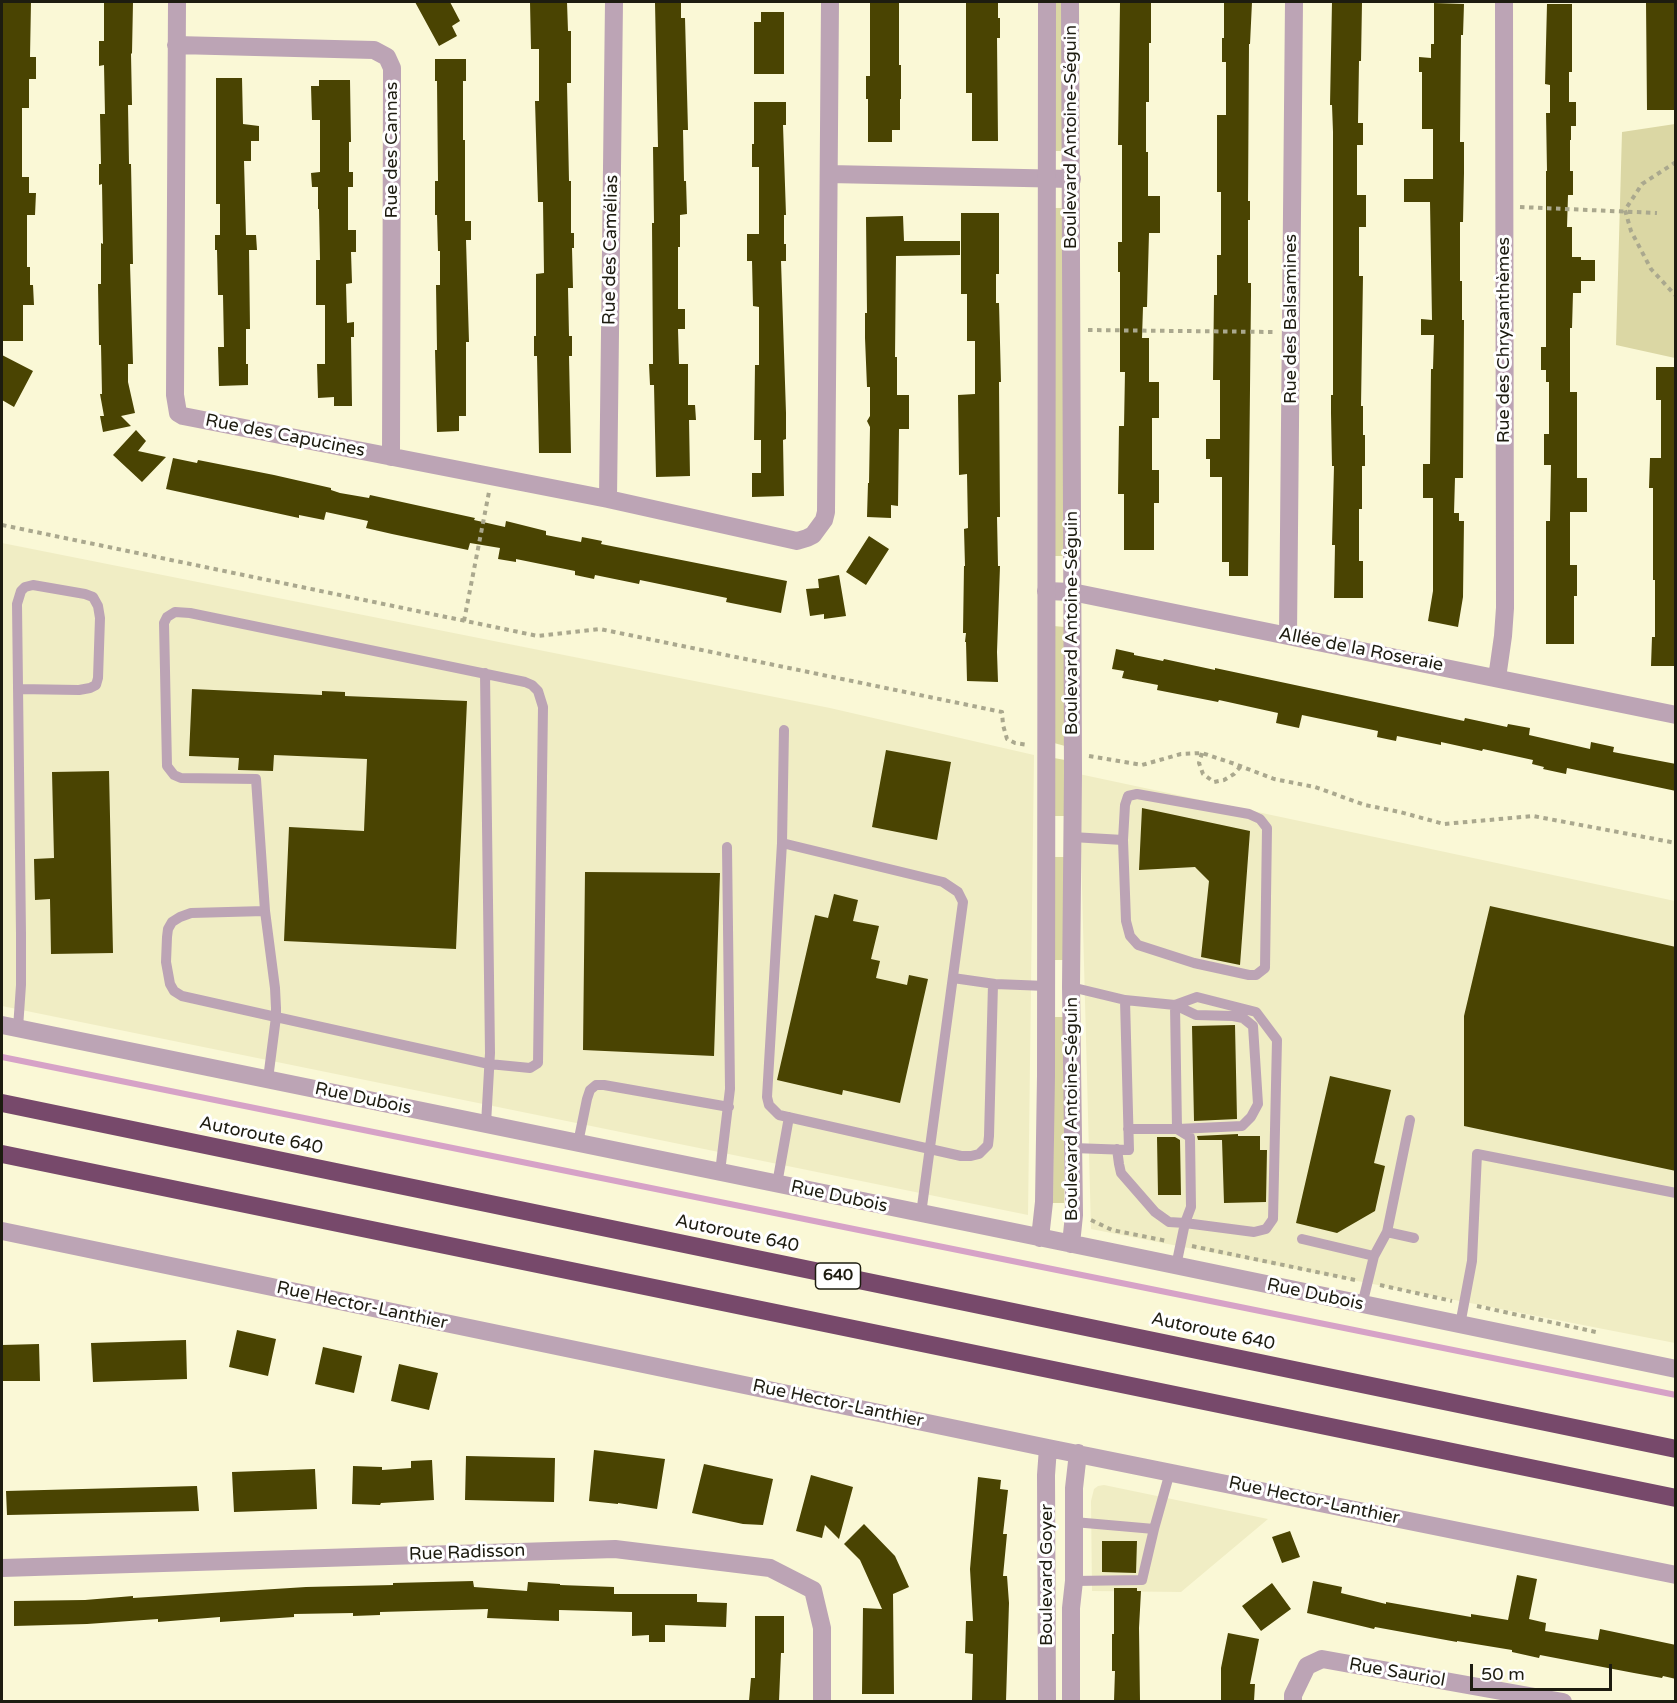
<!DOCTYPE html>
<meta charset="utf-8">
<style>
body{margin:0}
#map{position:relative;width:1677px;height:1703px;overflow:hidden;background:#faf8d6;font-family:"Varela Round",sans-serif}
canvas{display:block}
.frame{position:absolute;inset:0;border:3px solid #1d1c10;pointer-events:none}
.scale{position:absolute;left:1470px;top:1664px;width:142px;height:27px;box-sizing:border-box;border:3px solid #1d1c10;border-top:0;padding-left:8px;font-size:18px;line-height:21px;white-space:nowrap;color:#1d1c10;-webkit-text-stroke:4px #fff;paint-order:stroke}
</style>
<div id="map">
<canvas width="1677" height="1703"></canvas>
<div class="frame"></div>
<div class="scale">50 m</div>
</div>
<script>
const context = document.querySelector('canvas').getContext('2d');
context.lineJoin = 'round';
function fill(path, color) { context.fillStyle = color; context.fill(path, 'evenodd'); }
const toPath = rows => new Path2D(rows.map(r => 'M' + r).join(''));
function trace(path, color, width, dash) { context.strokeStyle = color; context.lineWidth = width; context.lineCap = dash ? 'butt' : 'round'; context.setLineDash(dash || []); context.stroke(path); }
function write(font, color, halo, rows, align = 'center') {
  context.font = font + ' "Varela Round",sans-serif'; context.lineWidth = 6; context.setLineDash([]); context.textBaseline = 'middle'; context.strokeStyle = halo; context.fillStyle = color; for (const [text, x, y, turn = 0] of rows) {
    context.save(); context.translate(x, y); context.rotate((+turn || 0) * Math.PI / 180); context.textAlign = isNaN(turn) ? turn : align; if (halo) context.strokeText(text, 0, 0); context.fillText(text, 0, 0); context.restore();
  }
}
const built = toPath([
 [2,543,830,708,1034,755,1028,1215,2,1006],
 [1079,774,1675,901,1675,1343,1091,1229],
 [1104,1485,1268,1519,1181,1592,1092,1591,1091,1501,1094,1489,1098,1486]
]);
const green = toPath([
 [1055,2,1066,2,1065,151,1054,151],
 [1675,124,1676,124,1675,358,1616,345,1622,132],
 [1054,208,1066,208,1065,556,1054,556],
 [1054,626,1064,627,1065,746,1054,743],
 [1054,758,1065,760,1064,816,1053,816],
 [1054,857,1064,857,1064,960,1054,960],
 [1054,1017,1064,1017,1064,1203,1053,1203]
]);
const stream = toPath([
 [2,1057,1676,1395]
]);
const building = toPath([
 [2,2,31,2,30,57,36,57,36,79,29,79,29,108,22,108,22,177,29,177,29,193,36,193,35,215,27,215,27,267,30,267,30,285,33,285,34,305,23,305,23,341,2,341],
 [104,2,133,2,132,53,131,54,132,105,128,105,129,164,131,164,133,264,130,264,133,364,128,364,128,382,135,413,121,416,131,426,103,432,100,416,104,416,100,394,102,394,101,345,99,345,98,284,101,284,101,243,103,244,102,184,99,185,99,164,101,164,100,114,105,114,104,65,99,66,99,41,104,41],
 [415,2,450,2,460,21,452,26,457,36,439,46],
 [530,2,567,2,568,31,571,31,571,83,567,83,569,181,571,181,571,233,574,233,574,248,572,248,573,288,568,288,569,336,572,336,572,356,569,356,571,453,539,453,537,356,534,356,534,336,536,336,536,274,544,273,543,202,538,202,535,101,539,101,539,49,531,49],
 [870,2,899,2,899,65,901,65,901,99,900,99,900,130,892,130,892,142,868,142,868,99,866,99,866,76,870,76],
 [966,2,998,2,998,18,1000,18,1000,38,997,38,998,141,972,141,972,93,966,93],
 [1120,2,1151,2,1151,43,1149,43,1149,102,1146,102,1146,152,1148,152,1148,196,1160,196,1160,233,1149,233,1147,307,1143,307,1142,338,1149,338,1149,382,1159,382,1159,418,1152,418,1152,470,1159,470,1159,503,1154,503,1154,550,1124,550,1124,494,1118,494,1119,426,1124,426,1125,372,1120,372,1120,272,1118,272,1118,242,1122,242,1122,145,1118,145],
 [1224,2,1252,2,1250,44,1249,44,1248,201,1250,201,1250,220,1248,220,1248,283,1251,283,1251,295,1248,576,1229,576,1229,562,1222,562,1222,477,1210,477,1210,459,1206,459,1206,439,1220,439,1220,380,1213,380,1214,295,1217,295,1217,255,1221,255,1221,192,1217,192,1217,115,1226,115,1226,62,1222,62,1222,38,1224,38],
 [1332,2,1362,2,1361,61,1359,61,1358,123,1363,123,1363,145,1357,145,1357,195,1366,195,1366,227,1359,227,1359,276,1363,276,1361,406,1363,406,1363,435,1365,435,1365,466,1362,466,1362,509,1359,509,1359,561,1363,561,1363,598,1334,598,1335,545,1332,545,1334,466,1332,466,1331,413,1331,395,1333,395,1333,132,1332,105,1330,105],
 [1646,2,1676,2,1676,110,1647,110],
 [655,3,681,3,681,18,685,18,688,130,683,130,684,181,686,181,687,214,680,215,680,247,678,247,678,309,685,309,685,329,678,329,679,364,688,364,688,405,695,405,696,420,689,420,690,476,656,477,654,385,650,385,649,364,653,364,652,223,654,223,653,147,658,147],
 [1434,3,1464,4,1463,35,1461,35,1460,142,1464,142,1464,173,1463,222,1460,222,1460,281,1462,281,1462,320,1464,320,1463,478,1455,478,1454,513,1459,513,1459,521,1464,521,1463,597,1458,627,1428,621,1433,591,1433,498,1423,498,1423,464,1430,464,1431,369,1433,369,1434,335,1421,335,1421,319,1432,320,1430,202,1404,202,1404,179,1433,179,1433,129,1422,129,1422,72,1419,72,1419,57,1431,58,1431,44,1434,44],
 [1547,4,1572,4,1572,72,1569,72,1569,102,1576,102,1576,126,1571,126,1571,140,1570,140,1570,171,1573,171,1573,195,1568,195,1567,227,1572,227,1572,257,1581,257,1581,260,1595,260,1595,281,1581,281,1581,293,1573,293,1572,328,1570,328,1570,392,1577,392,1577,478,1587,478,1587,512,1570,512,1570,565,1577,565,1577,596,1574,596,1574,644,1546,644,1546,521,1550,521,1551,465,1544,465,1544,434,1549,434,1549,382,1546,382,1546,370,1541,370,1541,347,1546,347,1546,171,1547,171,1546,113,1550,113,1550,85,1545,84],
 [761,12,784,12,784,74,754,74,754,22,761,22],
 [435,59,466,59,466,81,463,81,463,140,465,140,465,221,471,221,471,240,466,240,469,342,466,342,466,416,459,416,459,431,437,432,435,350,437,350,436,285,440,285,440,251,438,251,437,215,435,215,435,181,438,181,437,81,435,81],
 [216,78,242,78,243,124,259,126,259,141,251,141,251,161,244,161,246,235,256,235,257,250,249,250,250,329,246,329,246,364,248,364,248,385,219,386,218,347,224,347,223,295,218,295,217,250,215,250,215,235,220,235,220,204,216,204],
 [319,80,350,80,351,142,349,142,349,172,353,172,353,187,348,187,348,230,356,230,356,252,351,252,352,283,346,284,347,323,354,322,354,337,351,337,352,406,334,406,334,397,318,398,317,364,325,364,325,305,316,305,316,260,320,260,319,209,318,209,318,187,312,187,311,173,320,172,320,120,312,120,311,86,319,86],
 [754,102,786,102,786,125,783,125,786,215,784,215,784,244,786,244,786,261,781,261,786,413,786,439,783,440,784,496,752,497,752,473,761,473,761,440,754,440,755,365,759,365,759,307,753,306,752,261,747,261,747,234,759,234,759,167,752,167,752,144,754,144],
 [961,213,999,213,999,274,996,274,996,303,999,303,1001,382,999,382,1000,517,997,517,998,566,1000,566,997,652,998,682,967,681,966,642,965,642,966,633,963,633,964,566,965,566,964,529,968,528,967,474,959,475,958,395,975,394,975,341,967,341,967,294,961,294],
 [903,216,904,241,960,241,960,255,896,256,895,357,897,357,897,395,909,395,909,429,899,429,898,506,891,505,891,518,867,517,868,483,869,483,870,427,867,421,870,416,870,387,867,387,865,338,865,313,867,313,866,217],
 [2,355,33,371,14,407,2,400],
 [1656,367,1676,367,1676,666,1651,666,1652,637,1655,637,1655,580,1653,580,1653,488,1649,488,1650,458,1661,458,1661,400,1656,400],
 [136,430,146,441,138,451,166,457,142,482,113,455],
 [173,458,197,463,198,460,274,475,331,488,331,490,340,493,369,498,370,495,475,518,474,520,505,527,506,521,546,531,546,535,581,542,582,537,602,541,601,544,787,581,781,613,726,602,727,598,640,580,639,584,595,575,594,579,575,575,575,571,516,559,516,562,498,559,500,548,470,543,468,550,392,534,366,528,368,521,326,512,324,520,299,515,299,518,166,489],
 [869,536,889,549,866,585,846,572],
 [839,575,846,616,824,619,824,614,810,616,806,589,819,588,818,579],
 [1116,649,1134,653,1134,655,1163,661,1164,659,1215,670,1215,668,1464,721,1465,718,1507,727,1508,724,1530,728,1529,735,1590,749,1591,742,1614,747,1613,752,1676,764,1676,791,1567,768,1566,774,1543,769,1544,767,1532,764,1533,760,1483,749,1482,751,1441,742,1441,745,1397,736,1396,741,1377,737,1378,731,1302,715,1299,728,1276,723,1278,713,1219,700,1218,702,1157,690,1158,685,1122,678,1124,671,1112,669],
 [192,689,322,695,322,691,345,692,345,696,467,701,456,949,284,941,289,827,364,831,367,759,274,755,273,771,238,770,239,758,189,756],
 [886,750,951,762,937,840,872,827],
 [109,771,113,953,51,954,50,899,35,900,34,859,54,858,52,772],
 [1142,808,1250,831,1240,965,1201,957,1209,881,1195,867,1139,870],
 [585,872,720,873,714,1056,583,1050],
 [834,894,858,900,853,921,879,926,871,959,880,961,876,978,907,985,909,975,928,979,900,1103,843,1090,842,1095,777,1080,815,915,828,918],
 [1490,906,1676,947,1676,1171,1464,1126,1464,1016],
 [1235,1025,1237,1119,1194,1121,1192,1026],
 [1330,1076,1391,1090,1374,1163,1385,1166,1375,1211,1337,1233,1296,1223],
 [1238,1134,1238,1136,1260,1136,1260,1150,1267,1150,1266,1202,1224,1203,1222,1140,1198,1140,1197,1136],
 [1157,1137,1175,1137,1180,1140,1181,1195,1158,1195],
 [237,1330,276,1339,268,1376,229,1367],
 [186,1340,187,1379,93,1382,91,1343],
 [39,1344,40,1381,2,1381,2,1345],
 [323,1347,362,1356,354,1393,315,1384],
 [399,1364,438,1373,429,1410,391,1401],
 [594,1450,665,1459,657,1509,618,1503,618,1504,589,1501],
 [466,1456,555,1458,554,1502,465,1500],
 [432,1460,434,1500,381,1503,380,1505,352,1504,353,1466,382,1467,382,1470,411,1468,411,1461],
 [704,1464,773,1479,763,1525,743,1524,692,1513],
 [315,1469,317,1509,234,1512,232,1472],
 [811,1475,853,1487,839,1539,825,1525,822,1538,796,1531],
 [978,1477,1001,1480,1000,1489,1008,1490,1003,1534,1007,1534,1003,1576,1007,1576,1009,1603,1006,1701,972,1700,973,1654,965,1653,966,1621,973,1621,970,1569],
 [197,1486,199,1511,7,1515,6,1491],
 [864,1524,895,1556,909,1587,893,1594,894,1694,862,1694,863,1608,882,1609,860,1560,844,1544],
 [1290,1531,1300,1557,1282,1563,1272,1537],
 [1102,1541,1137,1541,1136,1573,1102,1572],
 [1517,1575,1537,1579,1529,1619,1546,1623,1545,1631,1598,1640,1600,1629,1676,1645,1676,1679,1663,1676,1662,1678,1634,1673,1540,1655,1539,1658,1512,1652,1512,1650,1457,1641,1457,1642,1375,1627,1374,1629,1307,1613,1313,1581,1342,1587,1341,1593,1386,1604,1386,1602,1471,1617,1471,1614,1508,1620],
 [473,1581,474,1587,527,1591,528,1582,560,1584,560,1585,614,1587,614,1594,697,1594,697,1602,727,1603,726,1627,665,1625,665,1642,649,1642,649,1635,632,1636,632,1612,559,1610,559,1621,487,1618,488,1609,380,1612,380,1615,353,1616,353,1613,294,1614,294,1617,220,1622,220,1617,158,1622,158,1619,87,1624,14,1626,14,1601,85,1600,133,1596,133,1598,306,1587,393,1585,393,1583],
 [1272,1583,1291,1609,1261,1631,1242,1606],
 [1114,1588,1137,1588,1137,1591,1141,1591,1139,1628,1140,1701,1114,1701,1115,1671,1112,1671,1112,1634,1114,1634],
 [755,1616,784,1616,784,1653,781,1653,779,1701,749,1701,751,1678,755,1678],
 [1228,1633,1259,1639,1250,1684,1255,1684,1254,1701,1221,1701,1221,1668]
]);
const path = toPath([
 [1676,162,1642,184,1625,210,1631,231,1651,269,1676,296],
 [1520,207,1657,213],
 [1088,330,1273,332],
 [2,525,538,636,600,629,1002,712,1003,725,1007,739,1015,743,1028,745],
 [464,621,489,492],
 [1202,753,1199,763,1203,774,1214,782,1224,780,1234,774,1241,766],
 [1089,756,1142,765,1181,754,1202,753,1235,764,1274,779,1315,787,1365,805,1400,812,1444,824,1533,816,1676,843],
 [1091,1220,1112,1230,1167,1241],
 [1192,1246,1355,1280],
 [1380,1285,1452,1301],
 [1477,1306,1596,1332]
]);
const service = toPath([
 [485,673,490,1053,486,1124],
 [784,730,782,843,767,1097,769,1105,779,1115,961,1156,971,1156,979,1154,988,1145,989,1136,993,984],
 [1072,837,1123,840,1126,921,1130,936,1138,945,1194,963,1249,975,1256,975,1265,968,1267,828,1260,819,1249,814,1137,794,1128,796,1125,805,1123,840],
 [782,843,943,882,958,892,963,902,921,1214],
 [265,911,191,913,180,917,172,922,168,929,167,937,166,962,170,984,174,991,182,996,276,1017,489,1064,530,1068,538,1063,543,707,538,691,532,685,525,682,190,613,175,612,167,617,164,623,167,766,174,775,181,778,256,779,265,911,275,988,276,1008,276,1017,268,1079],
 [953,978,995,984,1046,986],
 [1071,987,1125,1000,1129,1150,1073,1148],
 [1125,1000,1175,1005,1177,1129,1128,1129],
 [1175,1005,1197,997,1256,1012,1277,1040,1273,1219,1266,1229,1254,1232,1185,1223,1191,1207,1190,1137,1177,1129],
 [1175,1005,1196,1015,1233,1016,1243,1018,1253,1026,1258,1104,1251,1117,1242,1126,1178,1129],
 [18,1028,21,985,21,934,17,604,21,591,25,587,33,585,85,594,93,597,98,606,100,618,98,678,96,685,90,688,79,690,18,689],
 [578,1143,587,1099,590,1090,596,1085,604,1085,729,1107],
 [1117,1149,1119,1164,1121,1173,1155,1212,1169,1222,1185,1223,1176,1266],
 [720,1172,730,1089,727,847],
 [777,1184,789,1117],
 [1387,1232,1414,1238],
 [1302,1239,1374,1256,1362,1305],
 [1374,1256,1387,1232,1410,1120],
 [1460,1325,1472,1261,1477,1154,1676,1193],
 [1074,1522,1154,1529,1170,1472],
 [1074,1581,1142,1580,1154,1529]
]);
const minor = toPath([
 [177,2,175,395,178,413,183,416,608,499,797,541,807,538,813,535,824,520,826,512,830,2],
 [176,45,374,50,387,57,392,68,392,82,391,457],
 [829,174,1072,179],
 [608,499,614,2],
 [1046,591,1072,592,1676,715],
 [1288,636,1294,2],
 [1497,678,1503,636,1505,608,1504,2],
 [2,1568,615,1549,770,1568,813,1590,822,1628,822,1702],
 [1293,1702,1293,1695,1307,1666,1322,1659,1563,1702]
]);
const tertiary = toPath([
 [1070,2,1073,773,1071,987,1074,1215,1071,1244],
 [2,1025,1107,1251,1676,1369],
 [2,1231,1048,1448,1676,1575],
 [1040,1238,1044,1202,1046,1076,1047,2],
 [1047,1702,1046,1475,1048,1448],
 [1071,1702,1071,1608,1074,1581,1074,1488,1078,1453]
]);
const motorway = toPath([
 [2,1103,1676,1449],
 [2,1154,1676,1498]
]);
const shields = [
 [838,1276,45]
];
const shieldNames = [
 ["640",838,1276]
];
const streetNames = [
 ["Boulevard Antoine-Séguin",1071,137,-90],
 ["Rue des Cannas",392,150,-90],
 ["Rue des Camélias",611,250,-89],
 ["Rue des Balsamines",1291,319,-90],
 ["Rue des Chrysanthèmes",1504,340,-90],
 ["Rue des Capucines",285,436,11],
 ["Boulevard Antoine-Séguin",1072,623,-90],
 ["Allée de la Roseraie",1361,650,11],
 ["Rue Dubois",363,1099,12],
 ["Boulevard Antoine-Séguin",1072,1109,-90],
 ["Autoroute 640",261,1136,12],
 ["Rue Dubois",839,1197,12],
 ["Autoroute 640",737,1234,12],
 ["Rue Dubois",1315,1295,12],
 ["Rue Hector-Lanthier",362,1306,12],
 ["Autoroute 640",1213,1332,12],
 ["Rue Hector-Lanthier",838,1404,12],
 ["Rue Hector-Lanthier",1314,1501,12],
 ["Rue Radisson",467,1553,-2],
 ["Boulevard Goyer",1047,1575,-90],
 ["Rue Sauriol",1397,1673,10]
];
fill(built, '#f0edc4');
fill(green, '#dbd7a4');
trace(stream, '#d6a2c7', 6);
fill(building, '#4a4402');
trace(path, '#aaa88e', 4, [4.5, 4.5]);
trace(service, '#bca4b5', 10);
trace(minor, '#bca4b5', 18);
trace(tertiary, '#bca4b5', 18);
trace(motorway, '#77496b', 18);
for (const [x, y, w] of shields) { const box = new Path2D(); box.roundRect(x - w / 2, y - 13, w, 26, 4.5); context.fillStyle = '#fff'; context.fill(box); trace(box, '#1d1c10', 1.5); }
write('bold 16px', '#1d1c10', null, shieldNames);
write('18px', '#1d1c10', '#fff', streetNames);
</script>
